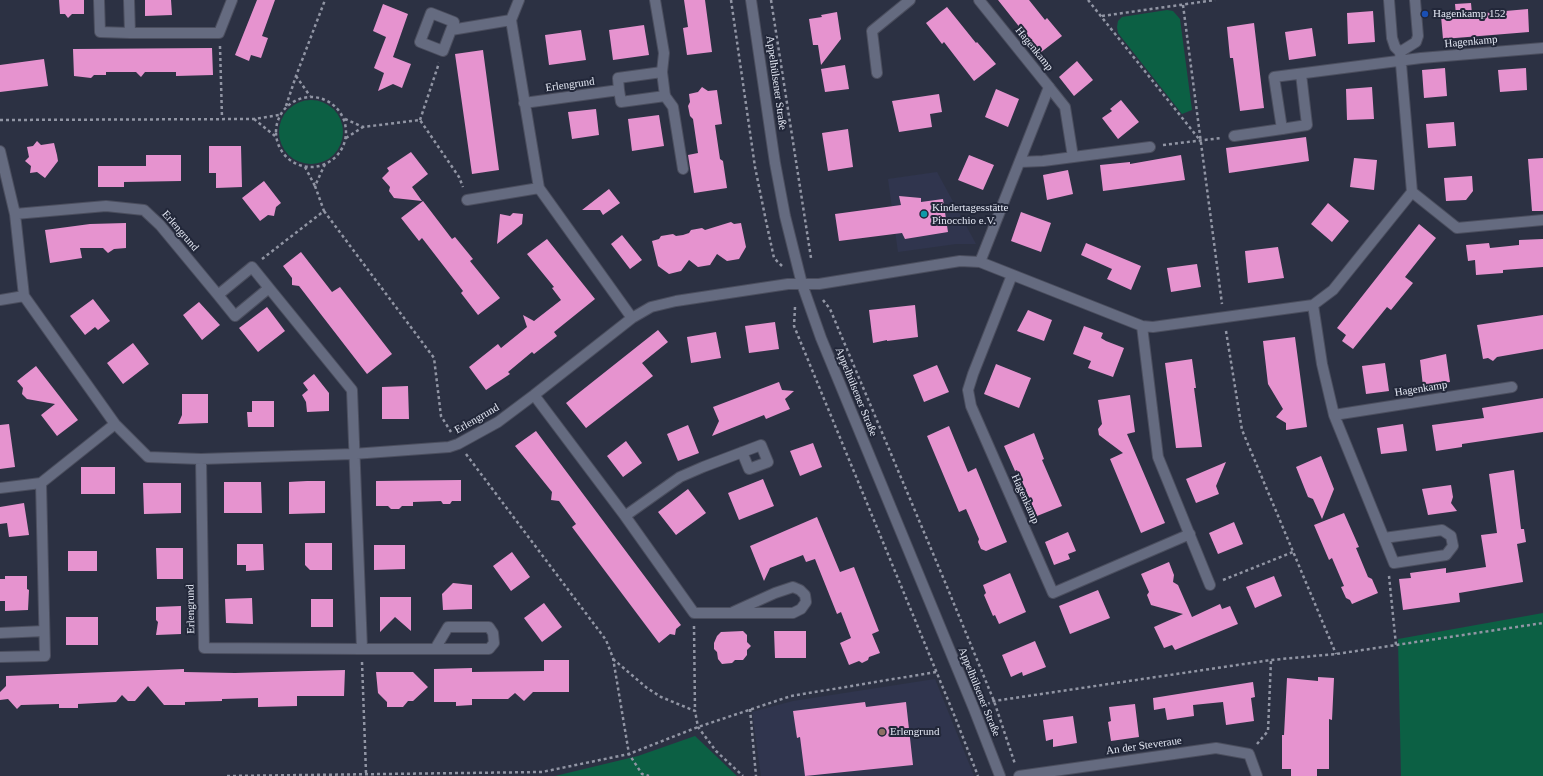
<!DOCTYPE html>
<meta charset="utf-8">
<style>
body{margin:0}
canvas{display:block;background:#2c3143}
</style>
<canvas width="1543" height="776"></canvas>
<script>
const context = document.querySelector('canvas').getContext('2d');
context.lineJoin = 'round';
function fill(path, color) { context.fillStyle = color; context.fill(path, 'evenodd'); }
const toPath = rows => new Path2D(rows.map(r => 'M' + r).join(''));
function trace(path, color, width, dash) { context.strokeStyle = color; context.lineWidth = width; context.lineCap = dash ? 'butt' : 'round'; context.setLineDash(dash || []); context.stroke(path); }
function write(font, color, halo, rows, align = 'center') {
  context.font = font + ' "Times New Roman",serif'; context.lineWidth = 4; context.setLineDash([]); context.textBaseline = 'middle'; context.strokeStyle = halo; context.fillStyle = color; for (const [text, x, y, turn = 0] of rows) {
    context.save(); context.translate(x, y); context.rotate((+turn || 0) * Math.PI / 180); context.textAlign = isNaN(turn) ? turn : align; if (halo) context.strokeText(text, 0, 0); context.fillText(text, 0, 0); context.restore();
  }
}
const built = toPath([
 [937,172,976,244,956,244,898,252,888,179],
 [935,679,974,776,761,776,752,712,793,701]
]);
const green = toPath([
 [1167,10,1173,11,1180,19,1192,110,1182,114,1118,33,1117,27,1118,21,1122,17],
 '279 132a32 32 0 1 1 64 0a32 32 0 1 1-64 0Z',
 [1543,613,1543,776,1401,776,1398,639],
 [695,736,737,776,555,776,638,756]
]);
const building = toPath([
 [59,0,84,0,84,14,72,14,68,18,65,14,60,14],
 [145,0,171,0,172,15,145,16],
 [257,0,275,0,262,36,268,38,261,58,251,55,249,61,235,55],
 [684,0,705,0,712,52,687,55,683,28,688,27],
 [998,0,1029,0,1045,20,1047,18,1062,36,1040,53],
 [1471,3,1472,14,1528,9,1529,32,1443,39,1441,16,1456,15,1455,4],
 [383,4,408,14,393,57,411,64,402,88,393,84,378,91,384,73,374,68,386,37,373,31],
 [947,7,976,43,977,42,996,64,974,81,944,42,942,44,926,23],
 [1373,11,1375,42,1348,44,1347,13],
 [837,12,841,39,821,65,818,45,813,45,809,19,822,17,821,15],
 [1254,23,1264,108,1240,111,1233,58,1230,58,1227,27],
 [644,25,649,55,613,60,609,30],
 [1312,28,1316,56,1289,60,1285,32],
 [581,30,586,60,549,65,545,35],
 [212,48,213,75,176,76,176,72,145,72,141,77,136,72,106,72,106,75,94,75,91,78,74,76,73,49],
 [483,50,499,170,472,174,455,54],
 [44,59,48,86,0,92,0,65],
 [1077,61,1093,80,1074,96,1059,77],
 [845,65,849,89,825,92,821,69],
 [1445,68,1447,96,1424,98,1422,70],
 [1526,68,1527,90,1500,92,1498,70],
 [702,87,708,91,717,90,722,124,715,125,720,159,723,161,727,188,694,193,688,155,698,153,693,119,690,116,688,106,690,102,689,94,698,92],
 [1372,87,1374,119,1347,120,1346,89],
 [996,89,1019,99,1008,127,985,117],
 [939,94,942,112,930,114,932,127,899,132,892,101],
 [1121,100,1139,122,1118,139,1102,118,1112,111,1110,109],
 [596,109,599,135,572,139,568,112],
 [659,115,664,146,632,151,628,119],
 [1454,122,1456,146,1428,148,1426,124],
 [848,129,853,167,828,171,822,133],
 [1306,137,1309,161,1229,173,1226,148],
 [37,141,41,145,54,143,57,155,58,161,45,178,37,172,30,173,31,166,25,161,29,157,27,147,33,146],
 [209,146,241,146,242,187,216,188,216,173,209,173],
 [411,152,428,174,412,187,422,201,394,198,389,191,390,187,382,178,389,171,387,168],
 [146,155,181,155,181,181,124,182,124,187,98,187,98,166,146,166],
 [969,155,994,165,983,190,958,180],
 [1181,155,1185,180,1103,191,1100,165,1130,162,1130,164],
 [1354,158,1377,160,1374,190,1350,187],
 [1543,158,1543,211,1532,211,1528,159],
 [1068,170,1073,194,1047,200,1043,175],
 [1472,176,1473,191,1466,200,1446,201,1444,178],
 [264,181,281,203,276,207,274,216,268,215,260,221,242,198],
 [609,189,620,203,603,215,600,210,582,210],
 [899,196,921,198,921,202,943,199,948,232,905,239,902,233,839,241,835,214,901,205],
 [423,201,452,239,455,237,473,259,470,261,500,298,478,315,461,293,463,291,422,238,419,241,401,218],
 [1328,203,1349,221,1332,242,1311,224],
 [1021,212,1051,223,1041,252,1011,241],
 [513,213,523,214,522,224,497,244,500,214,510,216],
 [731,222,734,224,741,223,746,247,739,259,727,261,717,254,710,265,698,267,689,260,681,271,669,274,658,266,652,241,659,239,661,236,673,234,676,236,683,235,689,233,691,230,702,228,705,230],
 [126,223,126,248,114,249,108,253,103,248,80,248,82,258,50,263,45,230,90,224],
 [1419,224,1436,238,1405,277,1413,283,1391,310,1387,307,1353,349,1342,341,1346,335,1337,328],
 [622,235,642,260,630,269,611,244],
 [547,239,595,299,554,332,557,336,534,354,532,352,508,372,510,374,486,390,469,367,498,344,501,348,527,327,523,315,534,321,561,300,552,288,554,287,527,254],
 [1543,239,1543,267,1503,270,1503,273,1476,275,1475,260,1468,261,1466,245,1489,243,1490,248,1519,245,1519,240],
 [1086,243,1141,266,1131,290,1107,279,1112,269,1081,255],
 [1278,247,1284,278,1248,283,1245,251],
 [301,252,332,292,340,287,392,354,367,374,299,286,292,285,292,278,283,266],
 [1197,264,1201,287,1171,292,1167,268],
 [93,299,110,321,98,330,95,327,85,335,70,316],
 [199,302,220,325,202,340,183,315],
 [915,305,918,337,887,341,887,340,873,343,869,310],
 [267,307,285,331,258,352,239,328],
 [1028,310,1052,320,1044,341,1017,331],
 [1543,315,1543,349,1497,357,1493,361,1488,358,1483,359,1477,325],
 [775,322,779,349,749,353,745,326],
 [1084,326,1103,333,1101,338,1106,341,1124,348,1113,377,1088,368,1091,361,1073,354],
 [658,330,668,342,642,363,653,376,586,428,566,403],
 [716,332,721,358,691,363,687,337],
 [1295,337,1307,427,1286,430,1286,423,1276,417,1283,409,1268,384,1263,341],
 [133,343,149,364,123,384,107,363],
 [1446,354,1450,382,1423,386,1420,360],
 [1192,359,1196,388,1194,388,1202,447,1176,448,1165,363],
 [1385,363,1389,391,1366,394,1362,366],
 [996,364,1031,378,1019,408,984,394],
 [937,365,949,392,924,402,913,375],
 [36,366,78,420,57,436,41,415,55,404,27,399,22,394,23,388,17,381],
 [314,374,329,393,329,411,307,412,306,402,302,395,308,390,303,383],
 [779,382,782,390,794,391,785,399,790,409,766,419,764,415,712,436,719,421,713,407],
 [408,386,409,419,382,419,382,387],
 [182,394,208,394,208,423,178,424,182,415],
 [1130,395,1135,432,1127,434,1165,523,1141,533,1110,459,1123,453,1099,435,1098,429,1102,424,1098,400],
 [1543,398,1543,432,1462,444,1462,447,1436,451,1432,425,1484,418,1482,408],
 [252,401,274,401,274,427,248,427,247,412,252,412],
 [9,424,15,467,0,469,0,425],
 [1403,424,1407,451,1381,454,1377,428],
 [688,425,699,453,678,461,667,434],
 [949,426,968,472,976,468,1007,542,986,551,981,549,978,542,979,539,966,509,959,512,927,436],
 [536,431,681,625,676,629,675,635,670,634,659,643,572,527,576,524,559,501,551,500,552,492,515,446],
 [1034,433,1044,459,1042,460,1062,506,1037,516,1017,470,1015,471,1004,446],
 [626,441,642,463,623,477,607,456],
 [813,443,822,467,800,476,790,451],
 [1321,456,1334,489,1322,519,1313,499,1308,497,1296,467],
 [1226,462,1216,486,1219,494,1196,503,1186,479],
 [81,467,115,467,115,494,81,494],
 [1514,470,1521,529,1524,529,1526,542,1517,544,1523,582,1459,593,1460,602,1403,610,1399,579,1411,578,1410,573,1446,568,1446,573,1486,567,1481,535,1497,533,1489,474],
 [763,479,774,506,739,520,728,493],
 [461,480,461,501,452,501,450,504,443,504,441,501,413,502,413,506,402,506,399,509,391,509,388,506,376,506,376,481],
 [307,481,325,481,325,513,289,514,289,482],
 [224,482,261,482,262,513,224,513],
 [143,483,181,483,181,513,144,514],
 [1451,485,1453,497,1451,503,1457,511,1428,515,1422,489],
 [688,489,706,513,676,535,658,512],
 [24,503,29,535,9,537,7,523,0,524,0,507],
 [1344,513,1359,547,1356,548,1368,577,1372,579,1378,593,1352,604,1350,600,1346,598,1341,587,1344,586,1332,558,1329,560,1314,525],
 [817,517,840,572,854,567,879,631,872,634,880,653,869,657,868,660,862,663,859,661,849,665,840,643,851,638,841,612,837,614,815,559,806,562,803,555,770,568,764,581,750,546],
 [1234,522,1243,544,1218,554,1209,533],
 [1068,532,1076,551,1068,554,1070,559,1054,565,1045,542],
 [305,543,332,543,332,570,310,570,305,565],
 [237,544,263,544,264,570,246,571,246,565,237,565],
 [374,545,405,545,405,569,374,570],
 [156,548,183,548,183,579,157,579],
 [68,551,97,551,97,571,68,571],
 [512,552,530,577,511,591,493,566],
 [1169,562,1174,575,1173,582,1178,585,1192,617,1220,604,1222,609,1230,606,1238,624,1175,650,1172,645,1164,648,1154,627,1183,614,1151,605,1147,595,1149,592,1141,574],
 [1010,573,1026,612,999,624,995,615,993,616,984,595,986,593,983,585],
 [5,576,27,576,27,589,29,590,28,610,5,611,5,601,0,601,0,579,5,579],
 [1274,576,1282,596,1255,608,1246,587],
 [453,583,472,585,472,609,443,610,442,594],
 [1098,590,1110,618,1070,634,1059,606],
 [380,597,411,597,411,631,395,617,380,632],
 [252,598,253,624,226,623,225,599],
 [311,599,333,599,333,627,311,627],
 [544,603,562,627,542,642,524,618],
 [181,606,181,634,156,635,158,622,156,620,156,607],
 [66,617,98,617,98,645,66,645],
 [743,631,747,635,747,642,751,646,747,650,747,655,743,660,735,660,732,663,722,664,718,659,717,652,714,649,714,643,717,636,721,632],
 [774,631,806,631,806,658,775,658],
 [1035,641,1046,667,1023,676,1022,672,1011,677,1002,655],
 [544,660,569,660,569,692,533,692,524,701,515,693,508,699,472,699,472,705,456,706,456,702,434,702,434,669,472,668,472,672,544,671],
 [184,669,184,672,235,673,345,670,344,696,297,696,297,706,258,707,258,698,222,699,222,701,185,702,185,705,164,705,148,686,135,701,128,701,122,695,116,702,78,704,78,708,59,708,59,704,21,705,17,709,8,699,0,700,0,692,6,686,6,676],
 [376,672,413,672,428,687,413,701,408,701,403,707,387,707,387,702,378,693],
 [1318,677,1334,678,1332,720,1329,719,1329,769,1317,769,1317,776,1291,776,1291,769,1282,769,1282,735,1284,735,1287,678,1318,681],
 [1253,682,1255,697,1251,698,1254,721,1226,725,1223,702,1193,705,1194,716,1167,720,1165,708,1154,710,1153,698],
 [865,702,866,707,906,702,913,765,805,776,800,737,797,738,793,711],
 [1135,704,1139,737,1111,741,1108,722,1111,721,1109,707],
 [1073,716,1077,743,1053,747,1053,739,1046,741,1043,720]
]);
const path = toPath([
 [731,0,755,167,766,221,774,258,782,266],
 [771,0,811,258],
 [1088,0,1199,139],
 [1183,5,1222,304],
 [1102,16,1215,0],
 [220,46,222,118],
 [296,76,310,96],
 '276 132a35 35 0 1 1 70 0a35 35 0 1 1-70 0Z',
 [286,106,296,76,325,0],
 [254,119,275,136],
 [345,119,363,127,420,120,459,177,463,187],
 [0,120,254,119,279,115],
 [420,120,439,63],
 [346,138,363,127],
 [1163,145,1221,138],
 [305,167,315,186],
 [324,211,434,358,441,416,451,432],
 [262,259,324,211,315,186,325,164],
 [823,300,830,309,945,582,994,701,1015,764],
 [795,307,794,326,955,717,978,776],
 [1226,331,1242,430,1336,654],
 [466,454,606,640,613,658,629,754,642,774,649,776],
 [1389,576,1396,645],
 [1223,580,1293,552],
 [694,626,695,711],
 [613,659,647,688,661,697,695,711,698,727,716,751,743,776],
 [362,662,366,773],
 [987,704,994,701,1271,660,1336,654,1543,623],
 [750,709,756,776],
 [1257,744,1268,731,1271,660],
 [227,776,542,772,629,754,698,727,791,696,936,672]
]);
const service = toPath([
 [655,0,664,53,662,72],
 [1049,87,1065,107,1073,157],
 [665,96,673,107,683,169],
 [1234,136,1282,129],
 [1020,162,1043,161,1150,147]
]);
const minor = toPath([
 [99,0,100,32,130,33],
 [129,0,130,33,219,33,232,0],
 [519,0,511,20,539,188,632,318],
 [751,0,775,163,785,216,802,284,821,338,974,709,1000,776],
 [979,0,1049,87,980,262],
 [451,30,443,51,420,42,431,13,454,22,451,30,511,20],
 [1400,52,1416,42,1418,36,1415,0],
 [877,73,872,31,910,0],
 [1301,74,1307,125,1282,129,1274,77,1421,58,1543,48],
 [524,103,619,90,621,102,665,96,662,72,618,78,619,90],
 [0,151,15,214,24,296,115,424,148,457,201,459,353,454,449,447,458,444,498,422,534,395,632,318,651,307,676,301,788,284,819,284,960,261,980,262,1142,326,1153,327,1313,305,1333,290,1412,192,1400,52,1395,47,1392,38,1389,0],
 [1412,192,1457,228,1543,220],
 [467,200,539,188],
 [15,214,106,206,144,210,160,225,218,295,235,316,269,288,252,267,218,295],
 [1012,275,973,374,968,390,971,406,1053,593,1190,534],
 [269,288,352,390,362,649],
 [0,300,24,296],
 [1313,305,1322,364,1334,415,1394,563,1446,555,1453,546,1451,536,1442,530,1384,538],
 [1142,326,1158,457,1210,585],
 [534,395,625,516,694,613,793,613,801,609,806,602,805,595,800,590,793,587,775,593,733,612],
 [1334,415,1512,387],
 [201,459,204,648,362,649,489,649,494,643,493,633,489,627,448,627,435,649],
 [0,488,41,483,115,424],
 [625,516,680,477,703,467,761,445,768,462,749,469,742,452],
 [0,633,44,631],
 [0,657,45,656,41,483],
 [1019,776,1216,748,1249,754,1257,776]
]);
const markers = [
 [1425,14,4,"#1a4fb4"],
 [924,214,4,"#0f9aa8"],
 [882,732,4,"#8d6e63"]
];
const poiNames = [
 ["Hagenkamp 152",1433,14],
 ["Kindertagesstätte",932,208],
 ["Pinocchio e.V.",932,221],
 ["Erlengrund",890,732]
];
const streetNames = [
 ["Hagenkamp",1471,42,-5],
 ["Hagenkamp",1034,49,51],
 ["Appelhülsener Straße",776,83,82],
 ["Erlengrund",570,85,-8],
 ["Erlengrund",180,231,49],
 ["Hagenkamp",1421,389,-9],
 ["Appelhülsener Straße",856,392,68],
 ["Erlengrund",477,419,-30],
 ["Hagenkamp",1025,499,66],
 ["Erlengrund",191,609,-91],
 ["Appelhülsener Straße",979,692,68],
 ["An der Steveraue",1144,746,-8]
];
fill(built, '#30354e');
fill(green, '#0c6044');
fill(building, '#e693cf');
trace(service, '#4b4e5e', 12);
trace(minor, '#4b4e5e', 12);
trace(path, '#9195a4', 2.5, [3, 3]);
trace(service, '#656b80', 10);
trace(minor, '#656b80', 10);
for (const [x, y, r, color] of markers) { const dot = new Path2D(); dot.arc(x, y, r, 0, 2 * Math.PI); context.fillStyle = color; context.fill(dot); trace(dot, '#222739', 1.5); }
write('11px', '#e4e8f4', '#222739', poiNames, 'left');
write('11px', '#e4e8f4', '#222739', streetNames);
</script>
